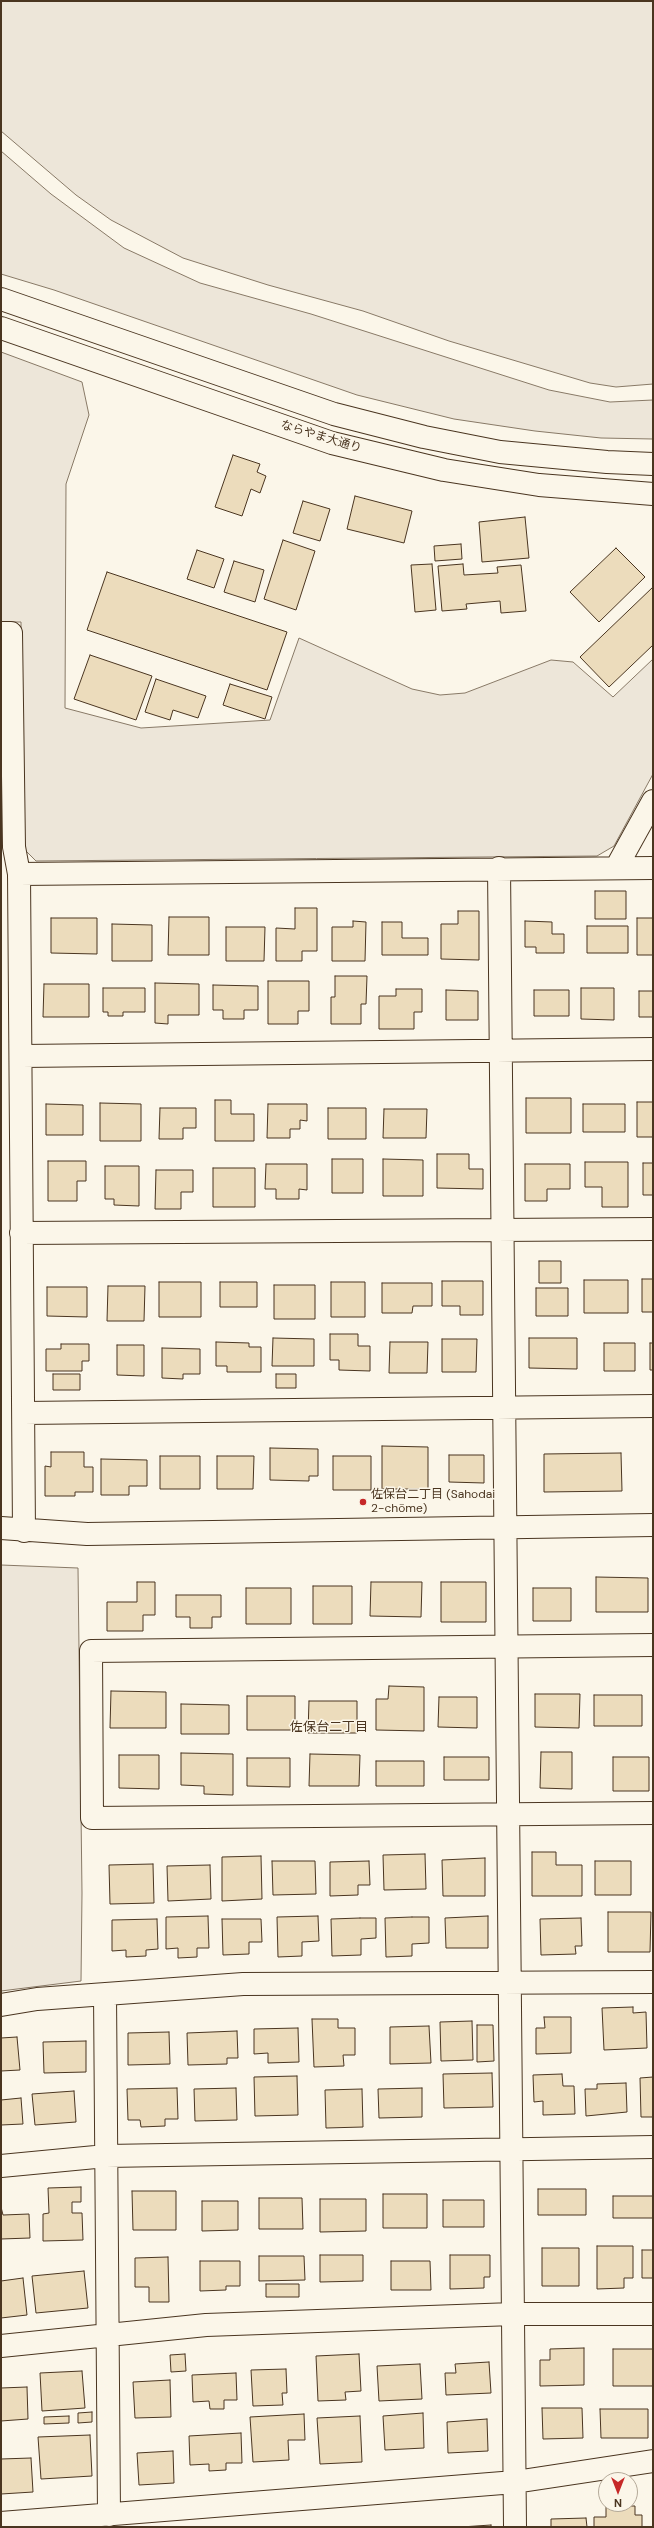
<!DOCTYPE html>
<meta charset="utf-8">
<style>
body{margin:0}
#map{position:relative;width:654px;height:2528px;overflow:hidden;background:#fbf6e9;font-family:"DM Sans",sans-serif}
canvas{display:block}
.frame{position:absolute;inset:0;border:2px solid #4a3520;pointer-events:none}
.north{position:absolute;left:598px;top:2472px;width:40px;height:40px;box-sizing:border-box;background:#fbf6e9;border:1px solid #b4a999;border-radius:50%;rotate:180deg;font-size:11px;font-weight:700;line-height:16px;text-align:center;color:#4a3520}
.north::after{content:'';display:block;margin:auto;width:14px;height:18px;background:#c62828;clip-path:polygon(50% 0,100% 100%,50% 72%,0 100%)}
</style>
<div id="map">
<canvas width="654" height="2528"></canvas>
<div class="frame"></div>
<div class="north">N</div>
</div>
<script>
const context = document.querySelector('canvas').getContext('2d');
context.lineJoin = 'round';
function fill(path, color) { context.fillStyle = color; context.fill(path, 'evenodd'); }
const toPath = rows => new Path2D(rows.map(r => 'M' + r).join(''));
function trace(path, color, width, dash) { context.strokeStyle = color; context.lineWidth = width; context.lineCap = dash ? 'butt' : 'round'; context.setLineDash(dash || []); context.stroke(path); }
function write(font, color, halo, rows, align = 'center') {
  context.font = font + ' "DM Sans","Noto Sans JP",sans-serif'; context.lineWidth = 3; context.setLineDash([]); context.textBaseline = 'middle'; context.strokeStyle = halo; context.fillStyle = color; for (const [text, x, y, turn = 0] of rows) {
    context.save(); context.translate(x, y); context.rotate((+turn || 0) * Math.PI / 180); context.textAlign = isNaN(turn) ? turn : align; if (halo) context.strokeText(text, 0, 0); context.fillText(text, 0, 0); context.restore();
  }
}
const green = toPath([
 [1,1,653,1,653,384,616,387,590,383,449,341,363,311,268,285,183,258,111,220,76,195,1,131,1,1],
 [1,151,51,194,124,248,200,283,311,314,549,390,610,402,653,400,653,439,601,438,535,431,454,419,357,395,54,290,1,274,1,151],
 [1,352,82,382,89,415,66,484,65,708,141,728,270,720,299,638,412,689,440,695,465,693,551,660,573,662,613,697,653,659,653,774,614,846,597,856,36,861,22,847,21,622,1,622,1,352],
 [1,1565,78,1568,82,1893,81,1981,1,1991,1,1565]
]);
const building = toPath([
 [233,455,260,464,257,472,266,476,260,493,251,489,242,516,215,507,233,455],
 [355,496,412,511,404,543,347,529,355,496],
 [303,501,330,509,320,541,293,533,303,501],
 [525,517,529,558,482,562,479,522,525,517],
 [283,540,315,551,296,610,264,599,283,540],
 [461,544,462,559,435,561,434,546,461,544],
 [616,548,645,577,599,622,570,592,616,548],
 [197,550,224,559,214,588,187,579,197,550],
 [234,561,264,570,255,602,224,592,234,561],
 [432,564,436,610,415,612,411,565,432,564],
 [463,564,464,575,498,573,497,567,521,565,526,611,501,613,500,601,466,604,467,609,442,611,438,566,463,564],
 [107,572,287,632,267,690,87,630,107,572],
 [653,587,653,645,609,687,580,657,653,587],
 [90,655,152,676,136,720,74,699,90,655],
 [156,679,206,696,198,718,173,710,170,720,145,712,156,679],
 [230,684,272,697,265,719,223,705,230,684],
 [595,891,626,891,626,919,595,919,595,891],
 [295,908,317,908,317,951,302,951,302,961,276,961,276,928,295,929,295,908],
 [458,911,479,911,479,960,441,959,441,924,458,924,458,911],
 [169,917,209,917,209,955,168,955,169,917],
 [51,918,97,918,97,954,51,953,51,918],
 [637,918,653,918,653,955,637,955,637,918],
 [353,921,366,922,365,961,332,961,332,927,353,927,353,921],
 [525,921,552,922,552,934,564,934,564,953,536,953,536,947,525,947,525,921],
 [382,922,402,922,402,938,428,938,428,955,382,955,382,922],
 [112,924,152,925,152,961,112,961,112,924],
 [587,926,628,926,628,953,587,953,587,926],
 [226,927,265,927,264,961,226,961,226,927],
 [335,976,367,976,366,1004,361,1004,361,1024,331,1024,331,997,335,997,335,976],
 [268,981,309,981,309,1011,298,1011,298,1024,268,1024,268,981],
 [155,983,199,984,199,1015,168,1015,168,1024,155,1023,155,983],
 [44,984,89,984,89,1017,43,1017,44,984],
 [213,985,258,986,258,1010,244,1010,244,1019,223,1019,223,1010,213,1010,213,985],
 [103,988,145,988,145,1012,123,1012,123,1016,108,1016,108,1012,103,1012,103,988],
 [581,988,614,988,614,1020,581,1019,581,988],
 [396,989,422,989,422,1012,414,1012,414,1029,379,1029,379,996,396,996,396,989],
 [446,990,478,991,478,1020,446,1020,446,990],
 [534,990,569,990,569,1016,534,1016,534,990],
 [639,991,653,991,653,1017,639,1017,639,991],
 [526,1098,571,1098,571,1133,526,1133,526,1098],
 [215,1100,231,1100,231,1114,254,1114,254,1141,215,1141,215,1100],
 [637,1102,653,1102,653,1137,637,1137,637,1102],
 [100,1103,141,1104,141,1141,100,1141,100,1103],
 [46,1104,83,1105,83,1135,46,1135,46,1104],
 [268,1104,307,1104,307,1121,300,1120,300,1129,290,1129,290,1138,267,1138,268,1104],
 [583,1104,625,1104,625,1132,583,1132,583,1104],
 [160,1108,196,1108,196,1128,183,1128,183,1139,159,1139,160,1108],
 [328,1108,366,1108,366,1139,328,1139,328,1108],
 [384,1109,427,1109,426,1138,383,1138,384,1109],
 [437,1154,469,1154,469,1169,483,1169,483,1189,437,1188,437,1154],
 [332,1159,363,1159,363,1193,332,1193,332,1159],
 [383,1159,423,1160,423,1196,383,1196,383,1159],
 [48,1161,86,1161,86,1181,77,1181,77,1201,48,1201,48,1161],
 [585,1162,628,1162,628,1207,602,1207,602,1187,585,1187,585,1162],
 [643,1163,653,1163,653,1195,643,1195,643,1163],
 [266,1164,307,1164,307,1190,299,1189,299,1199,276,1199,276,1189,265,1189,266,1164],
 [525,1164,570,1164,570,1189,547,1189,547,1201,525,1201,525,1164],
 [105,1166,139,1166,139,1206,114,1205,114,1199,105,1199,105,1166],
 [213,1168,255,1168,255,1207,213,1207,213,1168],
 [156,1170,193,1170,193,1192,181,1192,181,1209,155,1209,156,1170],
 [539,1261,561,1261,561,1283,539,1283,539,1261],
 [642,1279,653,1279,653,1312,642,1312,642,1279],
 [584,1280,628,1280,628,1313,584,1313,584,1280],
 [442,1281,483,1281,483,1315,460,1315,460,1306,442,1306,442,1281],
 [159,1282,201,1282,201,1317,159,1317,159,1282],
 [220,1282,257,1282,257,1307,220,1307,220,1282],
 [331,1282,365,1282,365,1317,331,1317,331,1282],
 [382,1283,432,1283,432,1306,413,1306,412,1313,382,1313,382,1283],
 [274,1285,315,1285,315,1319,274,1319,274,1285],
 [108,1286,145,1286,144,1321,107,1321,108,1286],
 [47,1287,87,1287,87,1317,47,1316,47,1287],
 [536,1288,568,1288,568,1316,536,1316,536,1288],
 [330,1334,358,1334,358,1346,370,1346,370,1371,339,1370,339,1360,330,1360,330,1334],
 [273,1338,314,1339,314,1366,272,1366,273,1338],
 [529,1338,577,1338,577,1369,529,1368,529,1338],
 [442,1339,477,1339,476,1372,442,1372,442,1339],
 [216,1342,249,1343,249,1347,261,1347,261,1372,227,1372,227,1366,216,1366,216,1342],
 [390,1342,428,1342,427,1373,389,1373,390,1342],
 [604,1343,635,1343,635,1371,604,1371,604,1343],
 [650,1343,653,1343,653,1370,650,1370,650,1343],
 [61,1344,89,1344,89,1361,82,1361,82,1371,46,1371,46,1349,61,1349,61,1344],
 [117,1345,144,1345,144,1376,117,1375,117,1345],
 [162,1348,200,1349,200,1374,183,1374,183,1379,162,1378,162,1348],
 [53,1374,80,1374,80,1390,53,1390,53,1374],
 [276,1374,296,1374,296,1388,276,1388,276,1374],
 [382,1446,428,1447,428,1489,382,1489,382,1446],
 [270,1448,318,1449,318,1476,309,1476,309,1481,270,1480,270,1448],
 [51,1452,84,1452,84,1467,93,1467,93,1492,75,1492,75,1496,45,1496,45,1466,51,1467,51,1452],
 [621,1453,622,1491,544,1492,544,1454,621,1453],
 [449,1455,484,1455,484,1483,449,1482,449,1455],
 [160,1456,200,1456,200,1489,160,1489,160,1456],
 [217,1456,254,1456,253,1489,217,1489,217,1456],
 [333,1456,371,1456,371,1490,333,1490,333,1456],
 [101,1459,147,1460,147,1486,129,1486,129,1495,101,1495,101,1459],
 [596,1577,648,1578,648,1612,596,1612,596,1577],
 [137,1582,155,1582,155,1615,143,1615,143,1631,107,1631,107,1602,137,1602,137,1582],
 [371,1582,422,1582,421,1617,370,1616,371,1582],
 [441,1582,486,1582,486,1622,441,1622,441,1582],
 [313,1586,352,1586,352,1624,313,1624,313,1586],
 [246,1588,291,1588,291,1624,246,1624,246,1588],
 [533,1588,571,1588,571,1621,533,1621,533,1588],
 [176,1595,221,1595,221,1617,212,1617,212,1628,190,1628,190,1617,176,1617,176,1595],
 [389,1686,424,1687,424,1731,376,1730,376,1699,388,1699,389,1686],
 [111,1691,166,1692,166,1728,110,1728,111,1691],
 [535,1694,580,1694,579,1728,535,1727,535,1694],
 [594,1695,642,1695,642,1726,594,1726,594,1695],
 [247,1696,295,1696,295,1730,247,1730,247,1696],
 [439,1697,477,1697,477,1728,438,1727,439,1697],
 [309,1701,357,1701,357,1733,308,1733,309,1701],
 [181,1704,229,1705,229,1734,181,1734,181,1704],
 [541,1752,572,1752,572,1789,540,1788,541,1752],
 [181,1753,233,1754,233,1795,204,1794,204,1786,181,1785,181,1753],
 [310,1754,360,1755,359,1786,309,1786,310,1754],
 [119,1755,159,1755,159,1789,119,1788,119,1755],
 [444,1757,489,1757,489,1780,444,1780,444,1757],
 [613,1757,649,1757,649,1791,613,1791,613,1757],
 [247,1758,290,1758,290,1787,247,1786,247,1758],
 [376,1761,424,1761,424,1786,376,1786,376,1761],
 [532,1852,556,1852,556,1865,582,1865,582,1896,532,1896,532,1852],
 [425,1854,426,1889,384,1890,383,1855,425,1854],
 [261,1856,262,1899,222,1901,222,1857,261,1856],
 [485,1858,485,1896,443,1896,442,1860,485,1858],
 [272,1861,315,1861,316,1894,273,1895,272,1861],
 [369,1861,370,1885,358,1885,358,1895,330,1896,330,1862,369,1861],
 [595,1861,631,1861,631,1895,595,1895,595,1861],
 [153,1864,154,1903,110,1904,109,1865,153,1864],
 [210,1865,211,1899,168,1901,167,1866,210,1865],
 [608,1912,651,1912,650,1952,608,1952,608,1912],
 [208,1916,209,1948,197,1948,197,1957,178,1958,178,1948,166,1949,166,1917,208,1916],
 [318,1916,319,1941,302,1942,302,1956,278,1957,277,1917,318,1916],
 [488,1916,488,1948,446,1948,445,1918,488,1916],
 [412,1917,429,1917,429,1943,412,1944,412,1956,386,1957,385,1918,412,1917],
 [360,1918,376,1918,376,1938,361,1939,361,1955,332,1956,331,1919,360,1918],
 [581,1918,582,1946,575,1946,576,1954,541,1955,540,1919,581,1918],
 [157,1919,158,1949,146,1950,146,1956,126,1957,126,1950,112,1951,112,1920,157,1919],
 [222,1919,261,1919,262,1942,249,1942,249,1954,223,1955,222,1919],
 [633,2007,633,2013,646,2012,647,2048,604,2050,602,2008,633,2007],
 [544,2017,571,2017,571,2053,536,2054,536,2028,545,2028,544,2017],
 [312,2019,338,2019,338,2028,355,2028,355,2055,343,2055,344,2066,314,2067,312,2019],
 [472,2021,473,2060,441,2061,440,2022,472,2021],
 [477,2025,493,2025,494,2061,477,2062,477,2025],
 [429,2026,431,2063,390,2064,390,2027,429,2026],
 [298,2028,299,2062,268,2063,268,2053,254,2054,254,2029,298,2028],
 [237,2031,238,2058,227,2058,227,2064,188,2065,187,2033,237,2031],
 [169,2032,170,2064,128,2065,128,2033,169,2032],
 [17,2037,20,2070,1,2071,1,2038,17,2037],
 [86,2041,86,2072,44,2073,43,2042,86,2041],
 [492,2073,493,2107,444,2108,443,2074,492,2073],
 [562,2074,563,2086,574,2086,575,2114,543,2115,543,2101,534,2102,533,2075,562,2074],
 [297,2076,298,2115,255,2116,254,2077,297,2076],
 [653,2077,653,2117,641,2117,640,2078,653,2077],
 [626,2083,627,2112,586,2116,585,2089,597,2089,597,2084,626,2083],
 [177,2088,178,2119,165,2119,165,2126,141,2127,140,2120,128,2120,127,2089,177,2088],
 [236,2088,237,2120,195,2121,194,2089,236,2088],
 [422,2088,422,2117,379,2118,378,2089,422,2088],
 [362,2089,363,2127,326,2128,325,2090,362,2089],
 [74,2091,76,2122,35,2125,32,2094,74,2091],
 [21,2098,23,2124,1,2125,1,2100,21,2098],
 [81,2187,81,2202,72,2202,72,2213,82,2213,83,2240,43,2241,43,2214,49,2213,48,2188,81,2187],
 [538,2189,586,2189,586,2215,538,2215,538,2189],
 [132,2191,176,2191,176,2230,133,2230,132,2191],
 [383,2194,427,2194,427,2228,383,2228,383,2194],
 [613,2196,653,2196,653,2218,613,2218,613,2196],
 [259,2198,302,2198,303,2229,259,2229,259,2198],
 [320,2199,366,2199,366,2231,320,2232,320,2199],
 [443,2200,484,2200,484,2227,443,2227,443,2200],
 [202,2201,238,2201,238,2230,202,2231,202,2201],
 [1,2207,3,2215,29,2214,30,2238,1,2239,1,2207],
 [597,2246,633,2246,633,2278,624,2278,624,2288,597,2289,597,2246],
 [542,2248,579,2248,579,2286,542,2286,542,2248],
 [642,2250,653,2250,653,2278,642,2278,642,2250],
 [320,2255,363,2255,363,2281,320,2282,320,2255],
 [450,2255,490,2255,490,2277,484,2277,484,2288,450,2289,450,2255],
 [259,2256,304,2256,305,2280,259,2281,259,2256],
 [168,2257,169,2302,149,2302,149,2287,135,2287,135,2258,168,2257],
 [200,2261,240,2261,240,2286,226,2286,226,2290,200,2291,200,2261],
 [391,2261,430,2261,431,2290,391,2290,391,2261],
 [84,2271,88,2308,36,2313,32,2276,84,2271],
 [23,2278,27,2315,1,2318,1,2281,23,2278],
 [266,2284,299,2284,299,2297,266,2297,266,2284],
 [584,2348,584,2385,540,2386,540,2360,550,2360,550,2349,584,2348],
 [613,2349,653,2349,653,2386,613,2386,613,2349],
 [185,2354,186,2371,171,2372,170,2355,185,2354],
 [359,2354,361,2391,345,2392,346,2400,318,2401,316,2356,359,2354],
 [489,2362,491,2393,446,2395,445,2373,456,2373,455,2364,489,2362],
 [420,2364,422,2399,379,2401,377,2366,420,2364],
 [286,2369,287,2393,282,2393,283,2405,253,2406,251,2370,286,2369],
 [82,2371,85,2408,42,2411,40,2373,82,2371],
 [236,2373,237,2400,224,2400,224,2409,210,2409,209,2401,193,2402,192,2375,236,2373],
 [170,2380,171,2417,135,2418,133,2382,170,2380],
 [27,2387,28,2419,1,2421,1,2388,27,2387],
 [542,2408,582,2408,583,2438,543,2439,542,2408],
 [600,2409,648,2409,648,2438,601,2438,600,2409],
 [92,2412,92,2422,78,2423,78,2413,92,2412],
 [423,2413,424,2448,385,2450,383,2416,423,2413],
 [304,2414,305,2440,288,2440,289,2460,253,2462,250,2417,304,2414],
 [69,2416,69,2423,44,2424,44,2417,69,2416],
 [360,2416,362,2462,320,2464,317,2418,360,2416],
 [487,2419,488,2451,448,2453,447,2422,487,2419],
 [241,2433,242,2463,226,2463,226,2470,209,2471,209,2464,190,2465,189,2436,241,2433],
 [90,2435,92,2476,41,2479,38,2437,90,2435],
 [173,2451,174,2483,139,2485,137,2453,173,2451],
 [31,2458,33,2492,1,2494,1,2459,31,2458],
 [606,2506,635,2506,635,2515,642,2515,642,2527,594,2527,594,2517,606,2517,606,2506],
 [586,2518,587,2527,551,2527,551,2519,586,2518],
 [491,2525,491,2527,461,2527,491,2525]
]);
const minor = toPath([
 [1,299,334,414,424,437,500,452,607,462,653,464],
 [1,328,332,443,444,470,539,485,653,494],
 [1,633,11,633,14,847,19,874,24,1531],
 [499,868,515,2527],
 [616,868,653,801],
 [19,874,653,868],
 [22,1056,653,1049],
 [21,1233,653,1229],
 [24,1413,653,1406],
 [1,1528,87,1534,653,1525],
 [653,1645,91,1651,92,1818,653,1813],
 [105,1994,109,2515],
 [1,2005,37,1999,243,1984,653,1982],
 [1,2166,106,2156,653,2147],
 [1,2346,206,2325,513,2314,653,2314],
 [1,2523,515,2482,653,2461]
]);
const markers = [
 [363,1502,4,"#c62828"]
];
const streetNames = [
 ["ならやま大通り",321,437,17]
];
const poiNames = [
 ["佐保台二丁目 (Sahodai",371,1495],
 ["2-chōme)",371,1509]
];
const neighbourhoodNames = [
 ["佐保台二丁目",329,1728]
];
fill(green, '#ede6d9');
trace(green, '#887966', 1);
fill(building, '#ecdcbc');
trace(building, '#4a3520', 1);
trace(minor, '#4a3520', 24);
trace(minor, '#fbf6e9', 22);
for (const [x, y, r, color] of markers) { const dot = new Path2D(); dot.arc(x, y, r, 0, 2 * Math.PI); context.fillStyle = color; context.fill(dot); trace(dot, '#fbf6e9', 1.5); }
write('12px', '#4a3520', '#fbf6e9', streetNames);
write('12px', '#4a3520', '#fbf6e9', poiNames, 'left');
write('13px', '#4a3520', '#fbf6e9', neighbourhoodNames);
</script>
